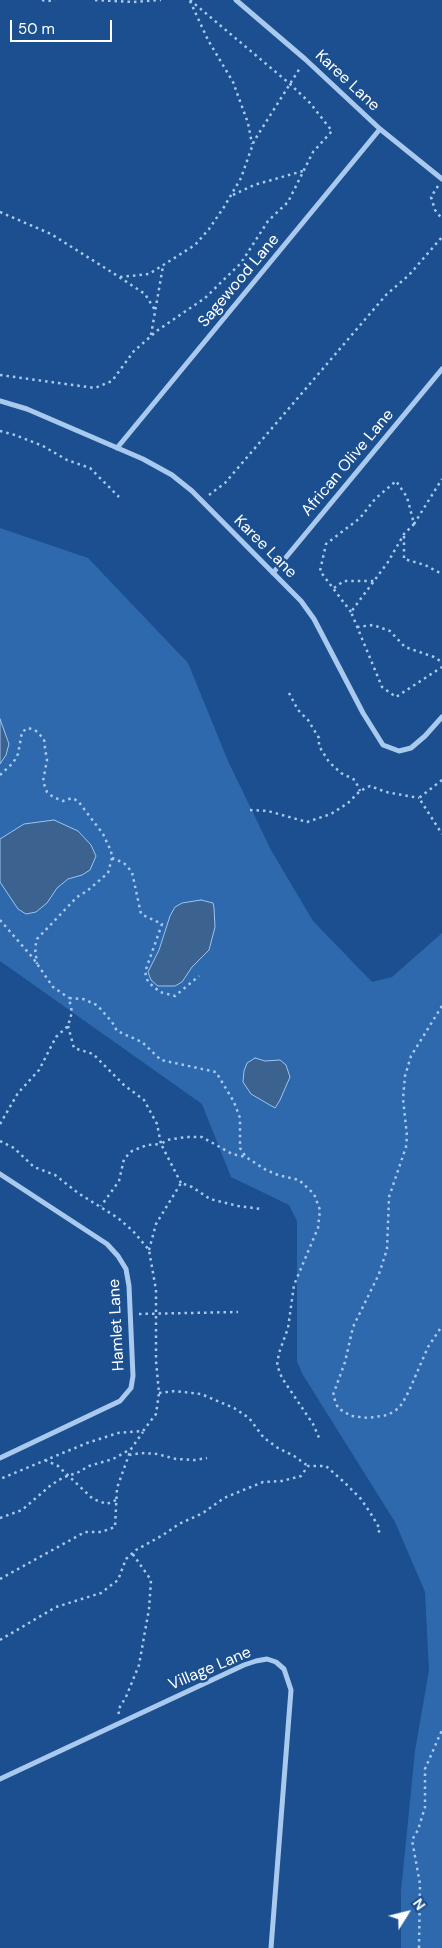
<!DOCTYPE html>
<style>
body{margin:0}
#map{position:relative;width:442px;height:1948px;overflow:hidden;background:#1b4f8f;font-family:"DM Sans",sans-serif}
canvas{display:block}
.north{position:absolute;left:382px;top:1888px;width:50px;height:50px;-webkit-text-stroke:4px #1b4f8f;paint-order:stroke;rotate:54deg;font-size:14px;font-weight:700;line-height:20px;text-align:center;color:#fff}
.north::after{content:'';display:block;margin:auto;width:18px;height:22px;background:#fff;clip-path:polygon(50% 0,100% 100%,50% 72%,0 100%)}
.scale{position:absolute;left:10px;top:20px;width:102px;height:22px;box-sizing:border-box;border:2px solid #fff;border-top:0;padding-left:6px;font-size:15px;line-height:18px;white-space:nowrap;color:#fff;-webkit-text-stroke:4px #1b4f8f;paint-order:stroke}
</style>
<div id="map">
<canvas width="442" height="1948"></canvas>
<div class="north">N</div>
<div class="scale">50 m</div>
</div>
<script>
const context = document.querySelector('canvas').getContext('2d');
context.lineJoin = 'round';
function fill(path, color) { context.fillStyle = color; context.fill(path, 'evenodd'); }
const toPath = rows => new Path2D(rows.map(r => 'M' + r).join(''));
function trace(path, color, width, dash) { context.strokeStyle = color; context.lineWidth = width; context.lineCap = dash ? 'butt' : 'round'; context.setLineDash(dash || []); context.stroke(path); }
function write(font, color, halo, rows, align = 'center') {
  context.font = font + ' "DM Sans",sans-serif'; context.lineWidth = 5; context.setLineDash([]); context.textBaseline = 'middle'; context.strokeStyle = halo; context.fillStyle = color; for (const [text, x, y, turn = 0] of rows) {
    context.save(); context.translate(x, y); context.rotate((+turn || 0) * Math.PI / 180); context.textAlign = isNaN(turn) ? turn : align; if (halo) context.strokeText(text, 0, 0); context.fillText(text, 0, 0); context.restore();
  }
}
const green = toPath([
 [0,528,88,558,188,663,228,761,271,850,313,921,372,982,392,977,442,933,442,1948,401,1948,401,1891,415,1751,429,1670,425,1592,395,1522,303,1375,297,1362,297,1221,289,1205,231,1177,202,1104,0,961]
]);
const water = toPath([
 [0,719,9,744,6,755,0,764,0,719],
 [54,820,78,831,91,845,96,856,90,870,82,875,68,879,57,888,47,903,36,912,26,914,18,909,0,882,0,839,24,824,54,820],
 [201,900,213,903,214,908,215,927,209,950,192,967,182,982,175,986,158,986,151,980,148,972,159,950,170,916,175,907,182,903,201,900],
 [255,1058,265,1061,280,1060,286,1065,290,1077,280,1100,275,1108,251,1094,243,1082,244,1071,247,1063,255,1058]
]);
const path = toPath([
 [42,0,48,1,55,0],
 [95,0,133,2,161,0],
 [190,1,208,40,233,82,248,123,252,144],
 [438,186,431,197,435,210,442,219],
 [233,195,254,185,303,171],
 [0,212,51,234,113,273,145,294,155,310],
 [120,277,149,274,195,245,209,229,224,207,241,178,254,141,300,68],
 [151,335,163,266],
 [0,375,95,388,112,381,134,351,158,330,205,298,241,263,268,221,288,202,313,152,332,131,310,103,290,84,190,0],
 [0,431,15,435,43,446,67,460,90,468,119,497],
 [209,495,225,483,386,295,409,275,442,237],
 [414,524,442,479],
 [404,536,404,559,425,565,442,574],
 [334,588,344,581,374,581],
 [351,612,320,571,326,544,360,518,375,499,396,481,407,497,414,524,404,534,388,562,351,612,382,687,396,697,442,667],
 [357,627,373,625,390,631,405,647,434,657,442,662],
 [289,693,298,710,308,720,319,738,319,746,329,762,341,773,355,780,360,791],
 [0,775,13,763,18,754,22,732,28,728,35,730,44,739,45,748,47,760,43,781,47,792,53,797,63,801,72,798,78,801,103,834,111,851,112,858,108,873,87,891,77,897,37,939,35,948,37,964],
 [442,780,419,798,442,834],
 [250,810,268,811,307,822,331,814,348,803,360,791,370,786,386,792,419,798],
 [112,858,124,863,132,872,141,914,162,924,145,972,148,982,160,992,175,996,199,976],
 [0,920,33,958,53,987,69,998],
 [442,1006,411,1056,405,1076,403,1099,407,1136,406,1147,389,1197,387,1249,379,1274,353,1327,345,1362,333,1395,338,1408,351,1416,368,1418,388,1415,396,1410,402,1404,409,1391,428,1347,442,1326],
 [68,1026,74,1048,93,1054,124,1085,144,1100,157,1124,161,1144,147,1145,132,1151,124,1159,119,1181,101,1206],
 [0,1124,18,1093,39,1070,56,1037,68,1026,72,1012,69,998,83,999,97,1005,112,1022,117,1031,142,1042,161,1060,216,1072,234,1102,240,1118,240,1148,246,1157,266,1170,278,1175,299,1180,314,1194,320,1210,318,1228,294,1285,288,1328,279,1353,277,1365,282,1378,313,1424,320,1440],
 [0,1141,14,1148,34,1167,55,1175,78,1193,118,1218,133,1231,149,1250,156,1290,156,1361,159,1393,156,1414,143,1431,118,1433,87,1443,0,1479],
 [181,1183,161,1144,167,1140,186,1137,202,1137,232,1154,246,1157],
 [149,1250,156,1224,181,1183,192,1187,210,1199,238,1206,261,1209],
 [139,1314,238,1312],
 [159,1393,175,1391,201,1394,234,1408,249,1418,264,1438,278,1448,294,1456,308,1466],
 [129,1455,141,1453,157,1454,176,1459,195,1460,207,1458],
 [45,1460,58,1466,93,1499,107,1504,116,1500],
 [0,1518,22,1510,51,1485,64,1477,77,1473,89,1466,113,1459,131,1449],
 [0,1579,85,1532,101,1532,115,1527,117,1488,131,1449,143,1432],
 [0,1640,56,1607,101,1593,118,1580,126,1559,136,1550,163,1535,179,1524,203,1513,224,1498,263,1482,282,1481,301,1476,308,1466,326,1466,344,1482,361,1499,371,1514,380,1529,378,1534],
 [119,1714,118,1710,126,1697,139,1665,149,1609,151,1580,132,1553],
 [419,1948,420,1884,412,1840,418,1830,425,1807,425,1769,442,1730]
]);
const minor = toPath([
 [236,0,305,59,380,129,442,179],
 [0,401,27,409,143,459,172,475,192,491,301,601,314,619,363,713,383,745,399,751,411,748,425,736,442,717],
 [117,448,380,129],
 [273,573,442,369],
 [0,1174,107,1244,118,1256,126,1269,129,1286,133,1376,131,1388,120,1401,0,1458],
 [0,1779,244,1665,256,1661,267,1659,276,1662,284,1669,291,1690,271,1948]
]);
const streetNames = [
 ["Karee Lane",347,81,43],
 ["Sagewood Lane",239,281,-50],
 ["African Olive Lane",348,463,-50],
 ["Karee Lane",265,547,45],
 ["Hamlet Lane",117,1325,-93],
 ["Village Lane",210,1669,-23]
];
fill(green, '#2e69ad');
fill(water, '#3c6290');
trace(water, '#9cc4f0', 1);
trace(path, '#a9c9ee', 2.5, [2.5, 4]);
trace(minor, '#a9c9ee', 5);
write('16px', '#fff', '#1b4f8f', streetNames);
</script>
